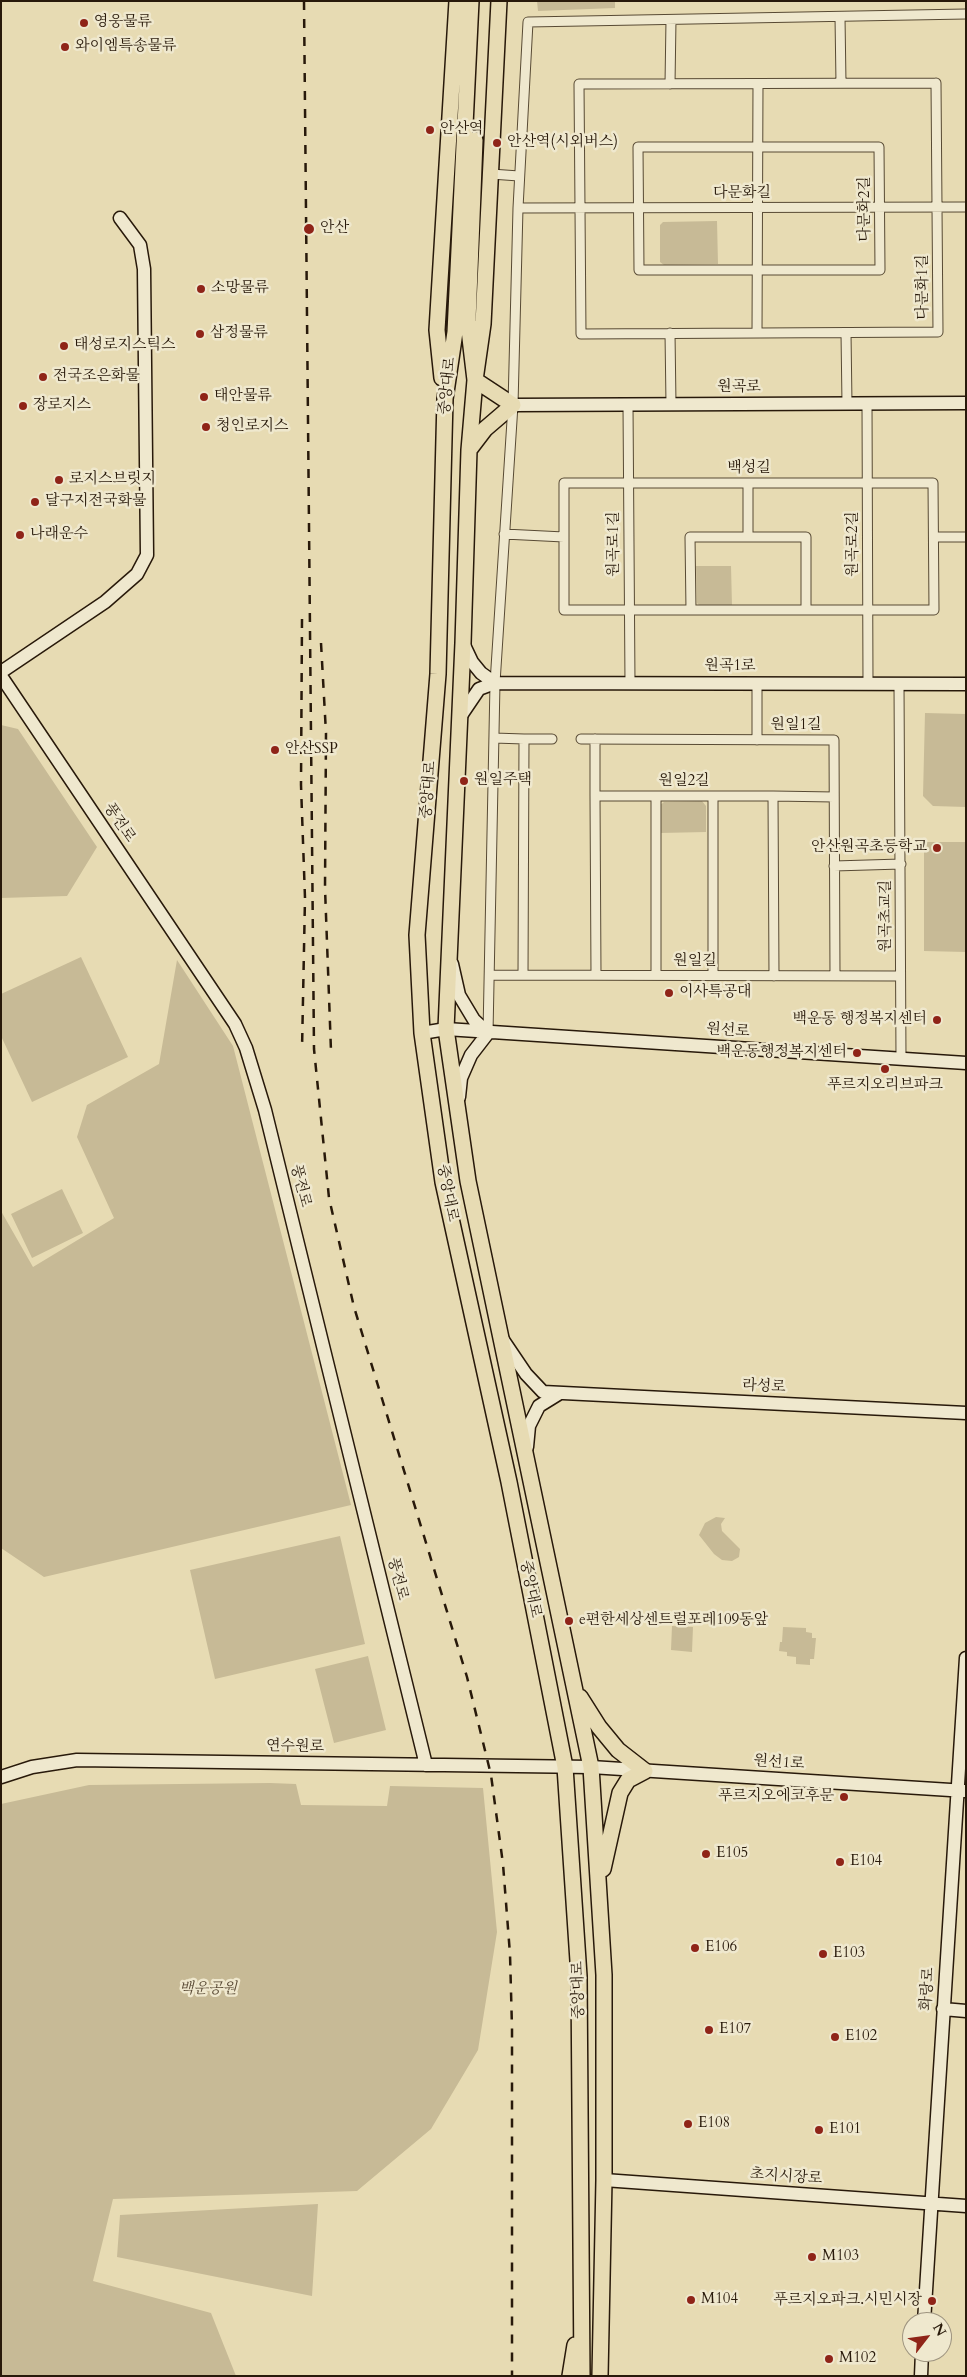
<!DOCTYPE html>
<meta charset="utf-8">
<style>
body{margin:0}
#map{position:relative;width:967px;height:2377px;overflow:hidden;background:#e7dbb3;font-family:Cardo,serif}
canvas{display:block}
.frame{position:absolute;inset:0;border:2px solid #28190a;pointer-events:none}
.north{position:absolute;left:902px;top:2312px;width:50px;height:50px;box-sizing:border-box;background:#efe8ce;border:1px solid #9f9580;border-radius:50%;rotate:60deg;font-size:14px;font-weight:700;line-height:20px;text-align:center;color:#28190a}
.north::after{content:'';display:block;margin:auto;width:18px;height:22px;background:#8f2418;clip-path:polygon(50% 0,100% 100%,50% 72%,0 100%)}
</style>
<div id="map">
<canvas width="967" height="2377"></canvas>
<div class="frame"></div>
<div class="north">N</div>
</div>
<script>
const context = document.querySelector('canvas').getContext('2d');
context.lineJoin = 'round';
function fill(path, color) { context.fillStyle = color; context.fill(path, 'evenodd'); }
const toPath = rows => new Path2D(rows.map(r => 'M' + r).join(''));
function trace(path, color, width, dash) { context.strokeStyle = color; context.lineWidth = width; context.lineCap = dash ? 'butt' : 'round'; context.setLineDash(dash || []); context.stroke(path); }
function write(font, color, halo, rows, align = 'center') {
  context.font = font + ' Cardo,"Noto Serif KR",serif'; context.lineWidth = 5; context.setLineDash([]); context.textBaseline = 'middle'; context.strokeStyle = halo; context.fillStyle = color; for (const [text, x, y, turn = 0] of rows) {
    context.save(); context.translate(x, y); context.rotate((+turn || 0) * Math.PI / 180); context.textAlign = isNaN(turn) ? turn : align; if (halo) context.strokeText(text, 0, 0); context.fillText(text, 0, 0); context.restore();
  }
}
const green = toPath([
 [537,1,615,1,615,8,538,11],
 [717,221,718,264,664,265,660,262,660,225,663,222],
 [696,566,731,566,732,606,700,606,697,603],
 [925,713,966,714,966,807,933,806,923,796],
 [1,725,18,729,97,847,67,896,1,898],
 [702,801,706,806,706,832,660,833,659,806,664,802],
 [924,842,966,842,966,952,924,951],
 [81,957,128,1057,32,1102,1,1036,1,994],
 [177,960,233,1046,351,1505,44,1577,1,1548,1,1211,33,1267,114,1218,77,1137,87,1105,159,1064],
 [62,1189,83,1233,32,1258,11,1214],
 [716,1517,725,1518,721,1524,722,1531,740,1549,739,1557,732,1561,722,1560,714,1554,699,1535,705,1523],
 [340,1536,365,1644,215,1679,190,1570],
 [672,1626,693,1627,692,1652,671,1650],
 [783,1627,806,1628,806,1632,812,1633,812,1638,816,1638,814,1659,810,1659,810,1665,796,1664,796,1657,787,1656,787,1652,779,1651,780,1642,782,1642],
 [368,1656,386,1730,334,1743,315,1669],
 [270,1783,296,1784,301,1805,387,1806,390,1786,483,1788,497,1932,478,2050,431,2129,357,2191,113,2199,93,2281,211,2313,236,2376,1,2376,1,1804,89,1785],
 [318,2204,312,2296,117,2257,120,2215]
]);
const street = toPath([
 [840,17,841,83],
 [936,83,938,332,581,334,579,84,936,83],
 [670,84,671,20],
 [638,147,879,147,880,270,639,270,638,147],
 [491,174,519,176],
 [518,208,966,207],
 [670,333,671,404],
 [757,333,758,84],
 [846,333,847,404],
 [867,404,868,684],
 [628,405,630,683],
 [564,483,933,483,934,610,564,610,564,483],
 [504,534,564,537],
 [748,537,748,483],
 [934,537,966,537],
 [691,610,690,537,806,537,806,610],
 [899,684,901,1058],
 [494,738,524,739],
 [581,739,834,740,835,976],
 [757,740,757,683],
 [595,796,595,739],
 [713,796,713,975],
 [773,796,834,797],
 [834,866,901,864],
 [490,975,900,976],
 [523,975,524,739,552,739],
 [596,975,595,796,773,796,774,976],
 [656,975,656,796],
 [488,1033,495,683,513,405,518,208,528,22,966,14]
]);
const secondary = toPath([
 [513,405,966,403],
 [463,643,472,662,481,673,495,683],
 [1,672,105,602,137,574,147,555,144,269,140,245,120,218],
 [1,676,235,1024,246,1048,265,1110,426,1765],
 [460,717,479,689,495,683,966,684],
 [452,964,459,995,474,1020,488,1033],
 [422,1033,446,1029,966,1063],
 [459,1097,461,1078,471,1055,488,1033],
 [503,1340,526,1374,543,1392,966,1413],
 [527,1447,529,1426,539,1406,560,1393],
 [1,1777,32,1767,77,1760,591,1767,966,1791],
 [943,2009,966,2011],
 [604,2180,966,2206],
 [924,2322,966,1658],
 [921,2376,922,2352]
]);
const primary = toPath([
 [471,1,455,332,445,399,438,674,417,935,422,1033,443,1182,509,1482,565,1767,579,1976,582,2376],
 [499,1,483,324,475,380,469,450,463,643,446,1029,468,1181,591,1767,604,1975,604,2180,600,2376],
 [442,378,437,330,457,1],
 [469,450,485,429,513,405,475,380,468,321,475,140],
 [580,1697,599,1727,618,1750,645,1771,628,1780,620,1793,603,1869],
 [570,2376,575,2345]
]);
const rail = toPath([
 [304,1,314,1049,329,1198,354,1307,467,1677,491,1775,503,1864,510,1954,512,2028,512,2376],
 [302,619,301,785,305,898,302,1050],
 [321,643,326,733,325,888,331,1051]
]);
const markers = [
 [84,23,5,"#8f2418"],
 [65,47,5,"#8f2418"],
 [430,130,5,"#8f2418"],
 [497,143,5,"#8f2418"],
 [309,229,6,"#8f2418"],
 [201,289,5,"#8f2418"],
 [200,334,5,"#8f2418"],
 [64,346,5,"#8f2418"],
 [43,377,5,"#8f2418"],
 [204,397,5,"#8f2418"],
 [23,406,5,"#8f2418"],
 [206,427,5,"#8f2418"],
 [59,480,5,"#8f2418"],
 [35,502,5,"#8f2418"],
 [20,535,5,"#8f2418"],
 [275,750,5,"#8f2418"],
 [464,781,5,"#8f2418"],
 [937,848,5,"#8f2418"],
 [669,993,5,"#8f2418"],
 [937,1020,5,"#8f2418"],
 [857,1053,5,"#8f2418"],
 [885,1069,5,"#8f2418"],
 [569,1621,5,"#8f2418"],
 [844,1797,5,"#8f2418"],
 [706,1854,5,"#8f2418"],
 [840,1862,5,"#8f2418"],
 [695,1948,5,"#8f2418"],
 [823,1954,5,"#8f2418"],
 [709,2030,5,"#8f2418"],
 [835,2037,5,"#8f2418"],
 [688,2124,5,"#8f2418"],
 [819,2130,5,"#8f2418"],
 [812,2257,5,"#8f2418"],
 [691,2300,5,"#8f2418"],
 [932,2301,5,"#8f2418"],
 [829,2359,5,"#8f2418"]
];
const poiNames = [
 ["영웅물류",94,23],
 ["와이엠특송물류",75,47],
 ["안산역",440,130],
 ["안산역(시외버스)",507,143],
 ["안산",320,229],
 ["소망물류",211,289],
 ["삼정물류",210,334],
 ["태성로지스틱스",74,346],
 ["전국조은화물",53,377],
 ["태안물류",214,397],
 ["장로지스",33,406],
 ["청인로지스",216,427],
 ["로지스브릿지",69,480],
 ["달구지전국화물",45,502],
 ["나래운수",30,535],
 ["안산SSP",285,750],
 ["원일주택",474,781],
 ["안산원곡초등학교",927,848,"right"],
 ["이사특공대",679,993],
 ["백운동 행정복지센터",927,1020,"right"],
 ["백운동행정복지센터",847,1053,"right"],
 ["푸르지오리브파크",885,1086,"center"],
 ["e편한세상센트럴포레109동앞",579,1621],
 ["푸르지오에코후문",834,1797,"right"],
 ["E105",716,1854],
 ["E104",850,1862],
 ["E106",705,1948],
 ["E103",833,1954],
 ["E107",719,2030],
 ["E102",845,2037],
 ["E108",698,2124],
 ["E101",829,2130],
 ["M103",822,2257],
 ["M104",701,2300],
 ["푸르지오파크.시민시장",922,2301,"right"],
 ["M102",839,2359]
];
const streetNames = [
 ["다문화길",742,194],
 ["다문화2길",866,209,-90],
 ["다문화1길",924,287,-90],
 ["중앙대로",448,386,-84],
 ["원곡로",739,388],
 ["백성길",749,469],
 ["원곡로1길",615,544,-90],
 ["원곡로2길",854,544,-90],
 ["원곡1로",730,667],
 ["원일1길",796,726],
 ["원일2길",684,782],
 ["중앙대로",429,790,-85],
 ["풍전로",119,823,56],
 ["원곡초교길",887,916,-90],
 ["원일길",695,962],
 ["원선로",728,1031,4],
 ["풍전로",300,1186,76],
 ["중앙대로",447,1193,79],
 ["라성로",764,1387,3],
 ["풍전로",397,1579,76],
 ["중앙대로",530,1589,79],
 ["연수원로",295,1747,1],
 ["원선1로",779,1763,4],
 ["화랑로",928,1989,-86],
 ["중앙대로",579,1990,-91],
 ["초지시장로",786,2177,4]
];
const parkNames = [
 ["백운공원",208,1990]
];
fill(green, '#c7ba96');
trace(street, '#584a34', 11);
trace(secondary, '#28190a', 15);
trace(primary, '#28190a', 18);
trace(street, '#efe8ce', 9);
trace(secondary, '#efe8ce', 12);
trace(primary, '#e7dbb3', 15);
trace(rail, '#28190a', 2.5, [9, 9]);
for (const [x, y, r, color] of markers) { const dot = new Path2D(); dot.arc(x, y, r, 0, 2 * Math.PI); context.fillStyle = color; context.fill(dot); trace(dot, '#efe8ce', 2); }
write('15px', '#28190a', '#efe8ce', poiNames, 'left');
write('15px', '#28190a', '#efe8ce', streetNames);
write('italic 15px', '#584934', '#efe8ce', parkNames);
</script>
